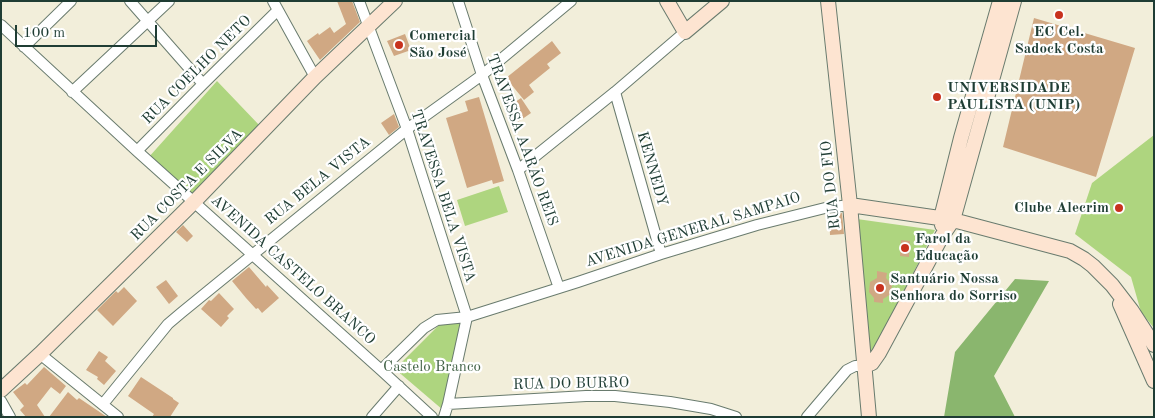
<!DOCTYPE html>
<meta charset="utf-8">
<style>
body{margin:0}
#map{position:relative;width:1155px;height:418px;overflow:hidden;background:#f2eeda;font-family:"Old Standard TT",serif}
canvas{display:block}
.frame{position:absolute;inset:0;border:2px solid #1f3d34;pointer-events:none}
.scale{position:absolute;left:15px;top:25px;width:142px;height:22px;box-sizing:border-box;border:2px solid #1f3d34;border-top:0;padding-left:6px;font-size:15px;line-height:18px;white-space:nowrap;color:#1f3d34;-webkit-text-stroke:4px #fff;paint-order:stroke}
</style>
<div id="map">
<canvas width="1155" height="418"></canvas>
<div class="frame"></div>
<div class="scale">100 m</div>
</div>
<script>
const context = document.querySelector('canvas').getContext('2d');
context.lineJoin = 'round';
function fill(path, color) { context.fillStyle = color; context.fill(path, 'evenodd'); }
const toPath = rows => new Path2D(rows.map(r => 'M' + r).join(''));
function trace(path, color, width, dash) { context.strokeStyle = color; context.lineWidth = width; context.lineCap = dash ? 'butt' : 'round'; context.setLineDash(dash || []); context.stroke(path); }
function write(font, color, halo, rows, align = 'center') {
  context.font = font + ' "Old Standard TT",serif'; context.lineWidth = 4.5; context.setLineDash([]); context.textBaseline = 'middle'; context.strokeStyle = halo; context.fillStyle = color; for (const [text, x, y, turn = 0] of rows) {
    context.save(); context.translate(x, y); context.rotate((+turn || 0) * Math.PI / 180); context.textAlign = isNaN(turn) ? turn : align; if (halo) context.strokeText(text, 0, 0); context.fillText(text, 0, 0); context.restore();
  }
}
const green = toPath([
 [217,81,260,126,192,198,148,158],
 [1154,135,1154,328,1141,312,1131,277,1075,234,1092,183],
 [499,186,508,212,465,226,457,200],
 [857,219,935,230,869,360],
 [465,323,443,410,395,369,440,324]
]);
const forest = toPath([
 [1015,279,1049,281,994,376,1015,417,944,417,955,352]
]);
const building = toPath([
 [337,1,352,1,360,22,320,60,307,41,318,33,319,35,330,27,334,33,346,24],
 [1034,18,1135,48,1096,177,1003,147],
 [405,34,411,50,394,56,387,41],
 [552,41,561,53,547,64,550,68,529,85,534,92,524,100,506,78],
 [479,97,504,181,493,184,492,180,467,188,446,118,468,111,465,101],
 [521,98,531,113,518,122,508,107],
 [394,114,399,127,389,135,381,123],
 [842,213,844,234,830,235,829,215],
 [183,225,193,236,187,242,176,232],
 [901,240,910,241,909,257,900,256],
 [249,267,266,287,267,285,279,298,262,313,258,308,256,309,246,298,232,281],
 [877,271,887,273,886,278,892,285,891,294,883,299,883,303,874,302,874,298,869,292,870,282,877,278],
 [166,280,178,296,169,304,156,287],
 [124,287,137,301,113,326,97,310,116,291,118,293],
 [219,293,234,309,227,316,229,318,221,327,201,309,209,300,211,301],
 [99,351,108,357,105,361,116,371,104,385,97,379,98,377,86,370],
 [44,367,66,386,60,394,51,387,37,405,45,417,26,417,20,410,24,406,13,392,25,383,27,385],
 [141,377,173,398,173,399,179,403,170,417,152,417,154,414,128,396],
 [68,392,77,400,79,398,107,417,49,417]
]);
const street = toPath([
 [130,1,203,84],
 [273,1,315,77],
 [359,1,407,129,467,317,448,404],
 [458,1,482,75,518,170,559,288],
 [1,25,137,151,381,370,432,417],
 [24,47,71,1],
 [72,92,169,1],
 [615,92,661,254],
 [137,151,203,84,278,10],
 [518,170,615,92,685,32],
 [40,354,118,417],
 [381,370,424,328,437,320,467,317,578,282,661,254,757,225,825,208,850,205],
 [1,401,10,417],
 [103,404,168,324,181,313,407,129,482,75,571,1],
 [372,417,399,386],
 [444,417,448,404,586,396,615,396,670,402,711,409,736,417],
 [807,417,847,370,855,366,865,366]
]);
const secondary = toPath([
 [667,1,685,32,722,1],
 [828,1,850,205,869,417],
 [850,205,953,220,1070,251,1084,259,1093,266,1112,285,1132,311,1154,345],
 [942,225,941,218,961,138,1000,1],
 [1120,304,1154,381],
 [865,366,872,363,879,353,942,236,953,220,1014,1],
 [1,390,40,354,194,202,315,77,395,1]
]);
const markers = [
 [1059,15,5,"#c8321e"],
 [399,45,5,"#c8321e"],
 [937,97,5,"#c8321e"],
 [1119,208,5,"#c8321e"],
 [905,248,5,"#c8321e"],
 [880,288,5,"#c8321e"]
];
const poiNames = [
 ["EC Cel.",1059,32,"center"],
 ["Sadock Costa",1059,49,"center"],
 ["Comercial",409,36],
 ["São José",409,53],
 ["UNIVERSIDADE",947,88],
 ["PAULISTA (UNIP)",947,105],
 ["Clube Alecrim",1109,208,"right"],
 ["Farol da",915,239],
 ["Educação",915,256],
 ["Santuário Nossa",890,279],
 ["Senhora do Sorriso",890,296]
];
const streetNames = [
 ["RUA COELHO NETO",197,70,-45],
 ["TRAVESSA AARÃO REIS",522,140,70],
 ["KENNEDY",652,169,74],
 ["RUA BELA VISTA",318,181,-39],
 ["RUA COSTA E SILVA",187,185,-45],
 ["RUA DO FIO",831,185,-96],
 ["TRAVESSA BELA VISTA",443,196,72],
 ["AVENIDA GENERAL SAMPAIO",693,230,-17],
 ["AVENIDA CASTELO BRANCO",293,270,42],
 ["RUA DO BURRO",571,384,-1]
];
const parkNames = [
 ["Castelo Branco",432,367]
];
fill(green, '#aed57f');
fill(forest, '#8ab66e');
fill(building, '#d0a883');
trace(street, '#697b6e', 12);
trace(secondary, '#697b6e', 16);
trace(street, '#fff', 10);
trace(secondary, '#fde4d1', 14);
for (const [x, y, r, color] of markers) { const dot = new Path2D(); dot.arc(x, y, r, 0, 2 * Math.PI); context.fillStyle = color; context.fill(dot); trace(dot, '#fff', 2); }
write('bold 15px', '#1f3d34', '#fff', poiNames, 'left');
write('15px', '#1f3d34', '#fff', streetNames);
write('15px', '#436347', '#fff', parkNames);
</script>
